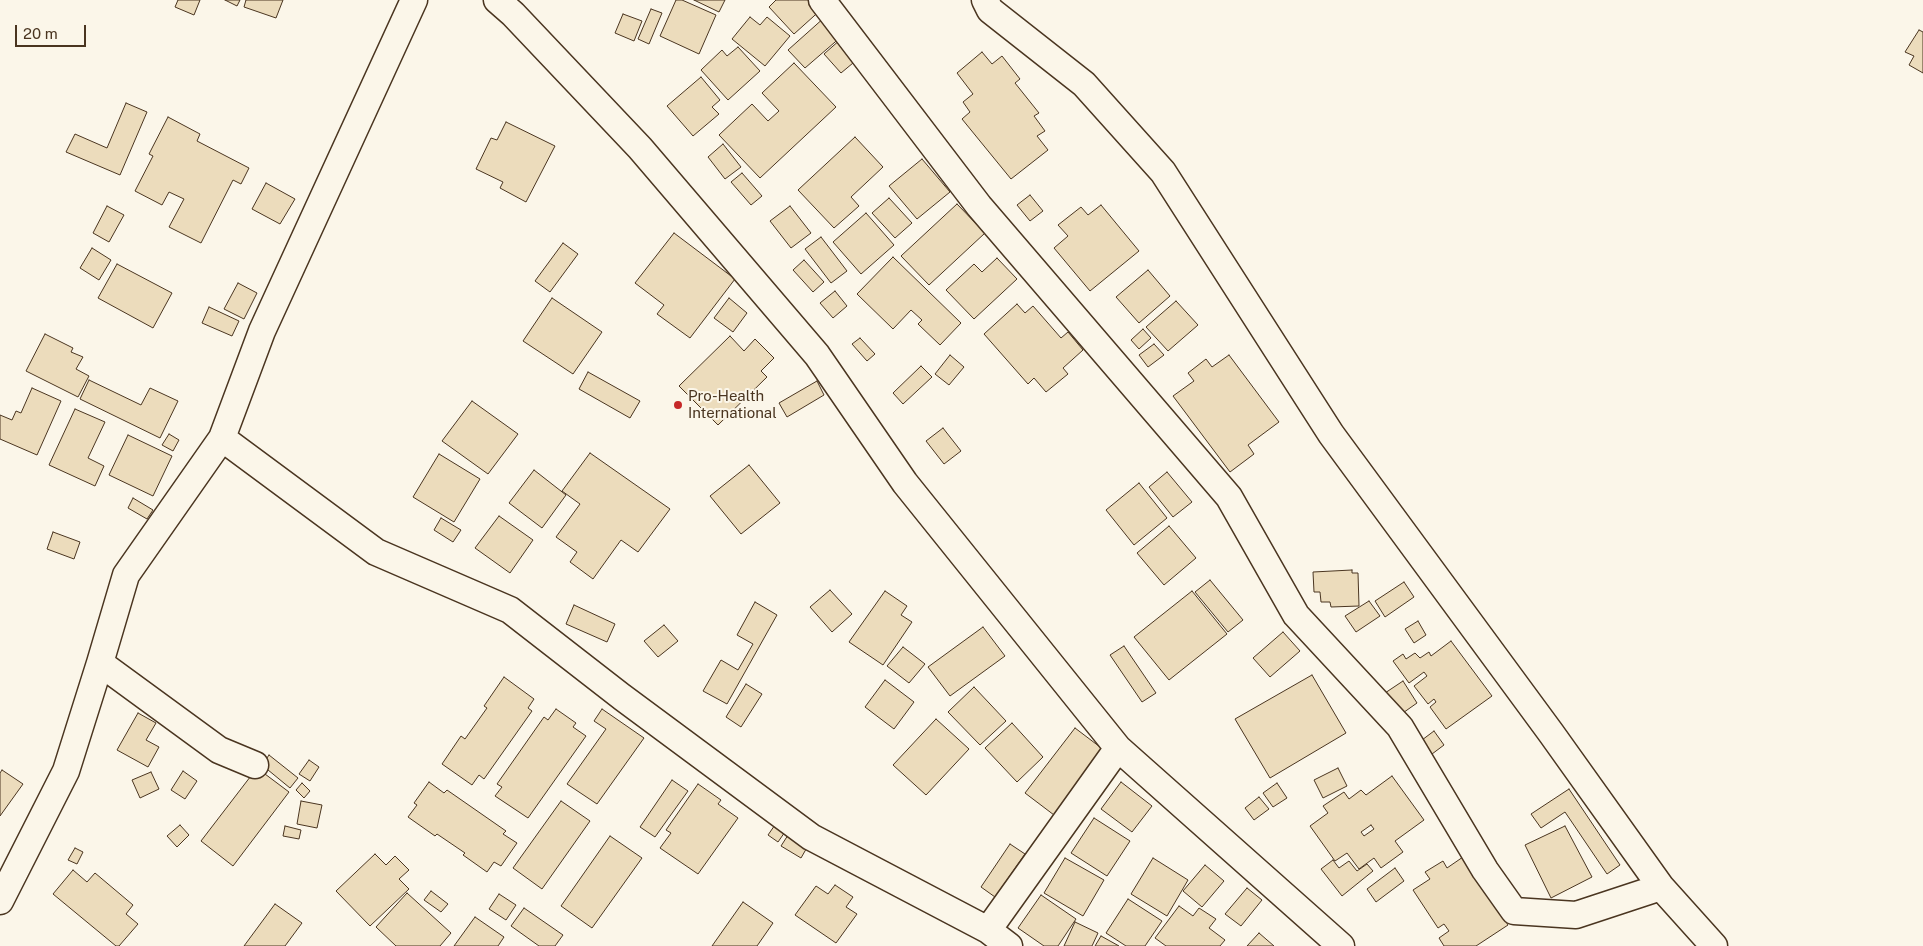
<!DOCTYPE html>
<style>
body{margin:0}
#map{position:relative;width:1923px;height:946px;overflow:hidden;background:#fbf6e9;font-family:"Public Sans",sans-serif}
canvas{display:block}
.scale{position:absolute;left:15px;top:25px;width:71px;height:22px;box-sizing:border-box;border:2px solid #4a3520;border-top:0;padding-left:6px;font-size:15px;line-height:18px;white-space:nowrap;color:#4a3520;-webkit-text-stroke:4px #fbf6e9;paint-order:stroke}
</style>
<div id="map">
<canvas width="1923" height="946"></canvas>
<div class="scale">20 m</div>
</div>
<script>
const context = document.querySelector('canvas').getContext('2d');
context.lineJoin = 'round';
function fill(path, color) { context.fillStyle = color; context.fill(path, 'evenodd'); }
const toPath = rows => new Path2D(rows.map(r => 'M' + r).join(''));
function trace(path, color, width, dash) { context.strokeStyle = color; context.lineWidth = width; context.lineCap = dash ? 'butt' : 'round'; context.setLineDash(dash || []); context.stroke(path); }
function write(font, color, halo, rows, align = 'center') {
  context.font = font + ' "Public Sans",sans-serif'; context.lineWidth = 4; context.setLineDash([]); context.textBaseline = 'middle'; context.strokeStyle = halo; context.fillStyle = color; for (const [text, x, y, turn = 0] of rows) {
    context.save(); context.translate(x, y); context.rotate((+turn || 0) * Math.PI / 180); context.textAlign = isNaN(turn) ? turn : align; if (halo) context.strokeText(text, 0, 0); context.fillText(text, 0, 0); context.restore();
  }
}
const building = toPath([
 [178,0,200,0,194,15,175,7,178,0],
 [225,0,240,0,237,6,225,0],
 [246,0,283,0,276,18,244,7,246,0],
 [676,0,682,0,716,15,699,54,660,36,676,0],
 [694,0,725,0,719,12,694,0],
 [776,0,817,0,824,7,794,34,769,7,776,0],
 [651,9,662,13,649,44,638,39,651,9],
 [623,14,642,21,634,41,615,33,623,14],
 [750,17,760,25,767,17,790,36,765,66,732,39,750,17],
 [825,17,842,36,805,68,788,50,825,17],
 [1919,30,1923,32,1923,73,1909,65,1914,56,1905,52,1919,30],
 [841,39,859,58,841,73,824,54,841,39],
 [738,47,760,71,728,100,701,70,722,50,727,56,738,47],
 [982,52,992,64,1002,56,1020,79,1015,83,1039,113,1034,116,1045,131,1037,136,1048,150,1011,179,962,119,970,112,963,102,973,94,957,73,982,52],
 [794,63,836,107,760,178,719,135,752,104,768,121,779,111,762,93,794,63],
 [701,77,720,100,712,107,719,114,693,136,667,106,701,77],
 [126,103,147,112,120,175,66,152,75,134,107,148,126,103],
 [168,117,200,134,197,141,249,168,241,184,233,180,201,243,169,227,184,199,169,192,162,205,135,191,153,156,149,154,168,117],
 [506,122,555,146,526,202,500,188,503,182,476,169,491,138,497,140,506,122],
 [855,137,883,167,851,197,859,206,834,228,798,190,855,137],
 [723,144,741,167,725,179,708,157,723,144],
 [922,159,950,192,917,219,889,186,922,159],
 [742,173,762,196,751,205,731,182,742,173],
 [266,183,295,199,280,224,252,209,266,183],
 [1030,195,1043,211,1030,221,1017,205,1030,195],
 [889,198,912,223,895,238,872,213,889,198],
 [957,204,985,233,929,285,901,256,957,204],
 [1101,205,1139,251,1090,291,1054,248,1068,236,1058,225,1081,207,1088,215,1101,205],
 [107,206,124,215,109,242,93,233,107,206],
 [790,206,811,233,791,248,770,221,790,206],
 [866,213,894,245,861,274,833,242,866,213],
 [674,233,735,279,690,338,657,314,664,305,635,283,674,233],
 [821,237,847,271,831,283,805,249,821,237],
 [563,243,578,254,550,292,535,281,563,243],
 [92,248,111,260,99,280,80,268,92,248],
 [893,257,961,323,940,345,918,324,922,320,911,310,893,329,857,294,893,257],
 [997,258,1017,279,974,319,946,290,974,264,982,272,997,258],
 [804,260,824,282,813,292,793,270,804,260],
 [117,264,172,293,153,328,98,298,117,264],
 [1148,270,1170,296,1139,323,1116,297,1148,270],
 [238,283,257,293,244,319,224,309,238,283],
 [835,291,847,306,833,318,820,303,835,291],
 [552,298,602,332,573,374,523,341,552,298],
 [729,298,747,313,733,332,714,318,729,298],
 [1176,301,1198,325,1168,351,1146,327,1176,301],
 [1017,304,1025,313,1033,306,1061,338,1068,332,1083,350,1063,368,1068,374,1046,392,1034,378,1028,384,984,334,1017,304],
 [209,307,239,321,232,336,202,323,209,307],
 [1143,329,1151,338,1139,349,1131,340,1143,329],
 [45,334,73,348,71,352,83,357,76,369,89,376,78,397,26,371,45,334],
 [730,336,744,351,755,339,774,358,761,371,767,377,718,425,679,386,730,336],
 [860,338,875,354,867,361,852,344,860,338],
 [1154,344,1164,355,1148,367,1139,355,1154,344],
 [950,355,964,367,949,385,935,374,950,355],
 [1229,355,1279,422,1248,445,1254,454,1230,472,1173,396,1194,381,1188,373,1206,359,1212,367,1229,355],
 [921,366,932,377,903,404,893,393,921,366],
 [588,372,640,401,630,418,579,389,588,372],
 [89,380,141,405,150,388,178,401,160,438,80,399,89,380],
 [817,381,824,395,787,417,779,403,817,381],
 [32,388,61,401,37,455,0,439,0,415,12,420,16,411,21,413,32,388],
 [472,401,518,434,488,474,442,441,472,401],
 [75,409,105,422,88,458,104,466,95,486,49,465,75,409],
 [943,428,961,451,944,464,926,441,943,428],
 [169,434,179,440,173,451,162,445,169,434],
 [128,435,172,456,153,496,109,475,128,435],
 [590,453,670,509,638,552,621,540,593,579,570,562,577,552,556,537,580,504,562,491,590,453],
 [439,454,480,479,454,522,413,497,439,454],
 [749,465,780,503,741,534,710,496,749,465],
 [534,470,566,495,542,528,509,503,534,470],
 [1167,472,1192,502,1173,517,1149,487,1167,472],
 [1139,483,1167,518,1134,545,1106,510,1139,483],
 [133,498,153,510,147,519,128,508,133,498],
 [499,516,533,540,510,573,475,548,499,516],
 [441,518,461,530,453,542,434,530,441,518],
 [1169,526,1196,558,1164,585,1137,553,1169,526],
 [53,532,80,542,74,559,47,549,53,532],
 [1352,570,1352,573,1358,573,1359,606,1331,607,1330,602,1321,602,1320,592,1314,592,1313,572,1352,570],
 [1210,580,1243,620,1228,632,1195,592,1210,580],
 [1404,582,1414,597,1385,617,1375,601,1404,582],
 [830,590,852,614,832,632,810,607,830,590],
 [885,591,907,606,901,615,912,622,883,665,849,642,885,591],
 [1192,591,1227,634,1169,680,1134,637,1192,591],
 [1369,601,1380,616,1356,632,1345,616,1369,601],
 [755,602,777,615,727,704,703,691,721,660,738,670,753,644,737,635,755,602],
 [574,605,615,624,607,642,566,624,574,605],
 [1418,621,1426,635,1414,643,1405,629,1418,621],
 [664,625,678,641,658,657,644,641,664,625],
 [983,627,1005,656,950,696,928,667,983,627],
 [1283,632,1300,651,1270,677,1253,658,1283,632],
 [1451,641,1492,696,1446,729,1430,707,1436,702,1434,699,1428,704,1414,686,1427,676,1424,672,1409,683,1393,661,1403,654,1406,659,1415,653,1420,658,1429,652,1431,656,1451,641],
 [1124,646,1156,693,1142,702,1110,655,1124,646],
 [903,647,925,664,909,683,887,666,903,647],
 [1312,675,1346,733,1270,778,1235,719,1312,675],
 [504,677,534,699,528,708,532,711,484,779,479,775,472,785,442,764,461,736,465,739,487,708,484,706,504,677],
 [885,680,914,702,894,729,865,707,885,680],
 [1403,681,1417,703,1400,715,1385,693,1403,681],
 [746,684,762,694,741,727,726,717,746,684],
 [974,687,1006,721,980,745,948,712,974,687],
 [556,709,576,723,573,727,586,736,528,818,495,796,502,787,497,784,544,717,548,720,556,709],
 [602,709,644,738,597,804,567,784,606,729,594,721,602,709],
 [138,713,156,723,146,740,159,747,148,767,117,750,138,713],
 [936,719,969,749,926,795,893,765,936,719],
 [1012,723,1043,757,1017,782,985,748,1012,723],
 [1075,728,1104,750,1054,815,1025,793,1075,728],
 [1434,731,1444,745,1432,754,1422,740,1434,731],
 [269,755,298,778,290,788,262,765,269,755],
 [309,760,319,767,310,781,299,774,309,760],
 [257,768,289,792,233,866,201,841,257,768],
 [1338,768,1347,786,1323,798,1314,780,1338,768],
 [2,770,23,784,0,816,0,773,2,770],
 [183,771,197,781,185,799,171,790,183,771],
 [151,772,159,789,140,798,132,780,151,772],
 [1392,776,1424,820,1395,841,1403,852,1381,868,1374,858,1359,869,1347,853,1335,861,1310,826,1328,813,1323,806,1344,792,1349,799,1361,790,1366,795,1392,776],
 [1371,825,1374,829,1364,836,1361,832,1371,825],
 [672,780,688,791,655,837,640,827,672,780],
 [429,782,444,793,447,790,506,831,503,834,517,843,501,866,494,862,487,872,463,855,465,853,437,834,435,836,408,817,417,805,414,803,429,782],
 [1121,782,1152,806,1132,832,1101,809,1121,782],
 [302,783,310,791,304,798,296,790,302,783],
 [1277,783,1287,798,1273,807,1263,793,1277,783],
 [698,784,721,800,718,804,738,818,698,874,660,848,671,833,666,830,698,784],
 [1569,789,1620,865,1607,874,1565,812,1541,828,1531,814,1569,789],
 [1259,797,1269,809,1254,820,1245,808,1259,797],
 [301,801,322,805,317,828,297,824,301,801],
 [561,801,590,821,542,889,513,868,561,801],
 [1094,818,1130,841,1107,876,1071,853,1094,818],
 [777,822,787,829,778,842,768,835,777,822],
 [180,825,189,835,177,847,167,836,180,825],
 [285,826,301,830,299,839,283,836,285,826],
 [1565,826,1592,877,1551,898,1525,845,1565,826],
 [790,832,809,844,801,858,781,846,790,832],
 [610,836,642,858,592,928,561,906,610,836],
 [1010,844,1025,854,995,897,981,887,1010,844],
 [75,848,83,852,77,864,68,860,75,848],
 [375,854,386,865,395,856,409,870,399,879,409,889,370,926,336,891,375,854],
 [1463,857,1508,925,1476,946,1444,946,1439,938,1449,931,1444,924,1438,928,1413,890,1430,879,1425,872,1443,861,1447,868,1463,857],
 [1065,858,1104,880,1083,916,1044,893,1065,858],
 [1153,858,1188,880,1167,916,1131,894,1153,858],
 [1333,860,1339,868,1349,861,1357,871,1367,864,1373,871,1342,896,1321,869,1333,860],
 [1205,865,1224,881,1202,907,1183,891,1205,865],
 [1395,868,1404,881,1376,902,1367,889,1395,868],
 [73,870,87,882,95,873,133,905,126,914,138,924,119,946,116,946,53,894,73,870],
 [835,885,853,897,846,907,857,914,836,943,795,915,816,886,828,894,835,885],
 [1247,888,1262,900,1241,926,1225,914,1247,888],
 [431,891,448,904,441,912,424,900,431,891],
 [407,893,451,933,440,946,396,946,376,927,407,893],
 [499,894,516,905,506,920,489,909,499,894],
 [1041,895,1076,919,1058,946,1044,946,1018,928,1041,895],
 [1128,899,1162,921,1145,946,1126,946,1106,933,1128,899],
 [743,902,773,923,757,946,712,946,743,902],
 [275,904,302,923,285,946,244,946,275,904],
 [1179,906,1193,916,1199,908,1216,919,1209,928,1225,940,1220,946,1166,946,1155,938,1179,906],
 [524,908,563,935,555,946,539,946,511,926,524,908],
 [475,917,504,937,498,946,454,946,475,917],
 [1075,922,1098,933,1092,946,1064,946,1075,922],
 [1259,933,1274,946,1247,946,1259,933],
 [1101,936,1119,946,1095,946,1101,936]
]);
const minor = toPath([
 [497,0,513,14,640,148,817,355,905,483,1118,748,1341,946],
 [822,0,979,206,1229,497,1296,615,1400,727,1485,870,1514,911,1576,915,1661,887],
 [985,0,990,10,1084,84,1163,172,1331,434,1551,733,1661,887,1714,946],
 [222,438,376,552,510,610,622,697,811,837,988,930,1118,748],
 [255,765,219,750,100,663,126,575,222,438,262,331,414,0],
 [0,901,66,771,100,663],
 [988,930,1009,946]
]);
const markers = [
 [678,405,5,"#c62828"]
];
const poiNames = [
 ["Pro-Health",688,396],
 ["International",688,413]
];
fill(building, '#ecdcbc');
trace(building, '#4a3520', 1);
trace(minor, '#4a3520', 29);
trace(minor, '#fbf6e9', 26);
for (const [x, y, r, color] of markers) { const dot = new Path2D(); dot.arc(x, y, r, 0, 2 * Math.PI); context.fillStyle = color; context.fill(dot); trace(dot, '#fbf6e9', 2); }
write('15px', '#4a3520', '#fbf6e9', poiNames, 'left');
</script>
